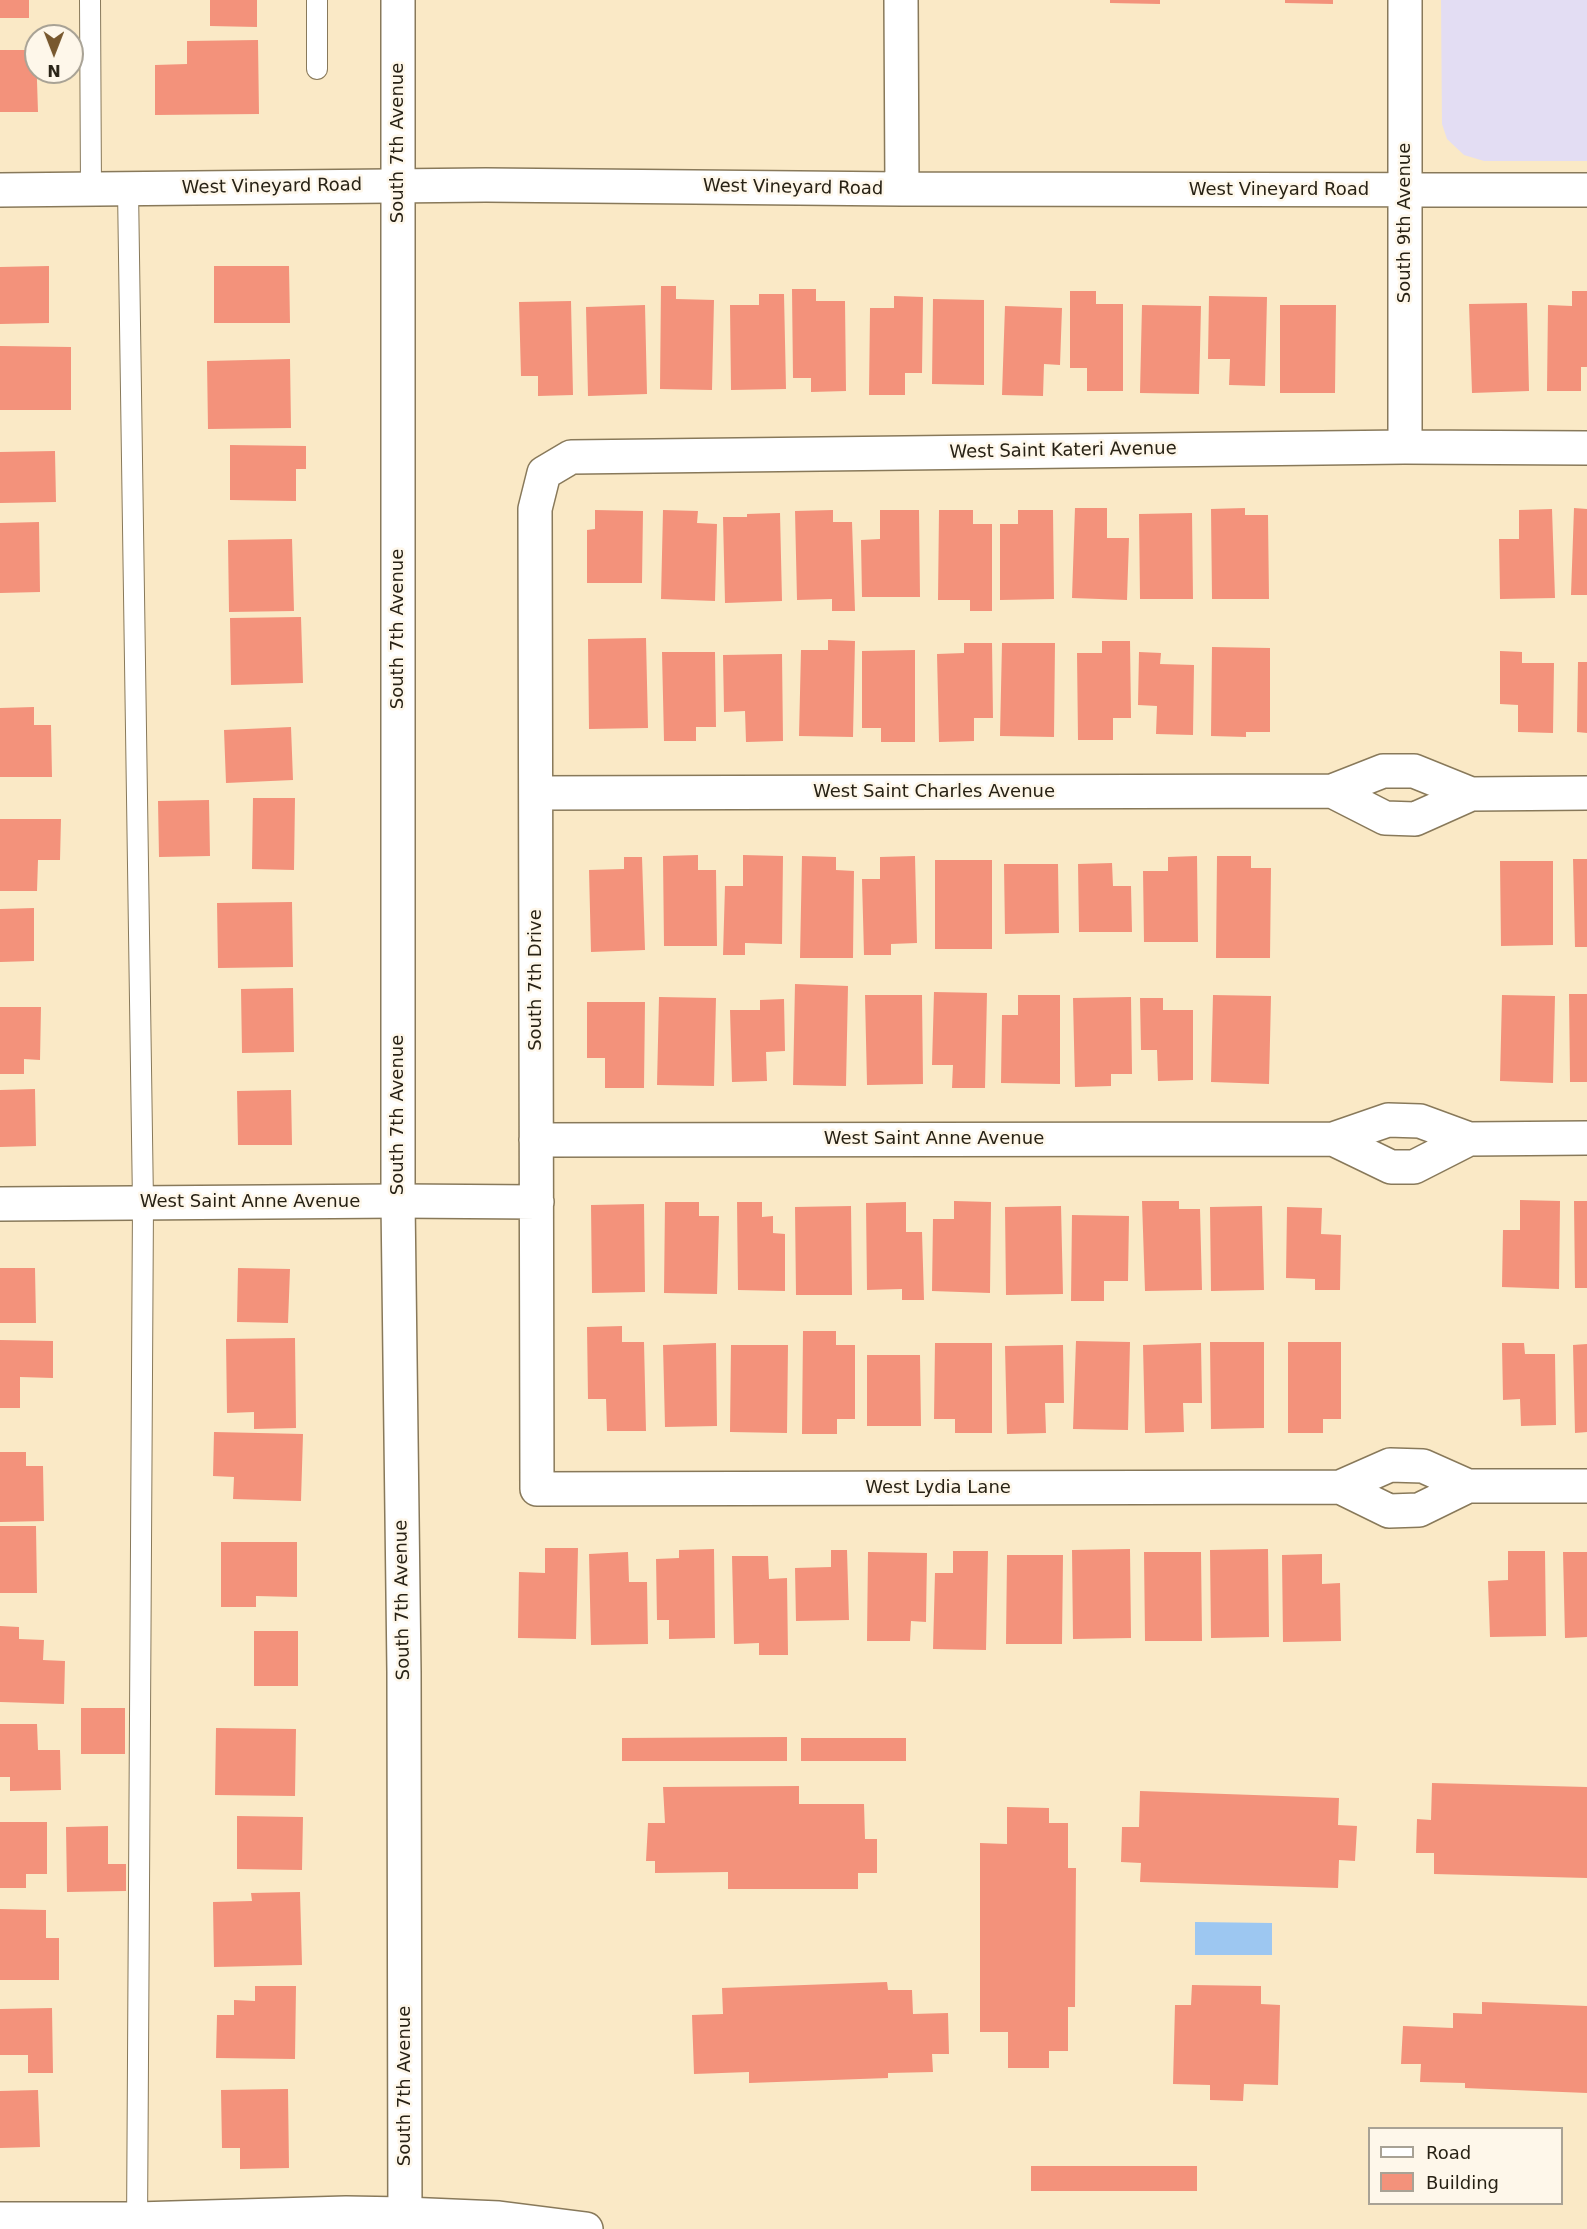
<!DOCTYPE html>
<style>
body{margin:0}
#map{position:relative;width:1587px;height:2229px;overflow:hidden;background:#fae9c6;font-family:"DejaVu Sans",sans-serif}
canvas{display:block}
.legend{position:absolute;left:1368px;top:2127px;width:195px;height:78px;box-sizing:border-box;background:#fef7ea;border:2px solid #a8a295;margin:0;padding:8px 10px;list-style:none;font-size:18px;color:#282215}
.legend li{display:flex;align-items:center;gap:12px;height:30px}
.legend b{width:30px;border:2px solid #a8a295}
.north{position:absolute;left:24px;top:24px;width:60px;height:60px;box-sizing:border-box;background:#fef7ea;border:2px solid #a8a295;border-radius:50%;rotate:180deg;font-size:16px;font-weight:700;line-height:24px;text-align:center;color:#282215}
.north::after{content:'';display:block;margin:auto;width:21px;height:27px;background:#78582e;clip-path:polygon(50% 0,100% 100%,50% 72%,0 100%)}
</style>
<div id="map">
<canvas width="1587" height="2229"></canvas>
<ul class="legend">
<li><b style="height:8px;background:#fff"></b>Road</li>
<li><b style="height:16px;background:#f3927b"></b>Building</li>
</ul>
<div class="north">N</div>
</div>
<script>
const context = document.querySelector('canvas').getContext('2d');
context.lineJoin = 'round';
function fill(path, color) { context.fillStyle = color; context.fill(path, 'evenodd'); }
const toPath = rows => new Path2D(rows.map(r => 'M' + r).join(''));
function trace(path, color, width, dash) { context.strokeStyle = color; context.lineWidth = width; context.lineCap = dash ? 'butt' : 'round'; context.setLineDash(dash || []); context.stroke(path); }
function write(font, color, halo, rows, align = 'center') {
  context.font = font + ' "DejaVu Sans",sans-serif'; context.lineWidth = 5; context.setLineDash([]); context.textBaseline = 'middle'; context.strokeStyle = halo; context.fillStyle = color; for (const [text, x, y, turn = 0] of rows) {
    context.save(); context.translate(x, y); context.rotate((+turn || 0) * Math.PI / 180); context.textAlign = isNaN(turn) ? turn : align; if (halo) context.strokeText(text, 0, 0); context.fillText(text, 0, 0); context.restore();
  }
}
const education = toPath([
 [1441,0,1587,0,1587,161,1484,161,1464,155,1447,139,1442,124]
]);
const water = toPath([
 [1195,1922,1272,1923,1272,1955,1195,1955]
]);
const building = toPath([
 [0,0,29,0,29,18,0,18],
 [210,0,257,0,257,27,210,26],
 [1110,0,1160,0,1160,4,1110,3],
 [1285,0,1333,0,1333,4,1285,3],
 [258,40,259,114,155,115,155,65,187,64,187,41],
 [0,50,36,50,38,112,0,112],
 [49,266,49,323,0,324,0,267],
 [214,266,289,266,290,323,214,323],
 [661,286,676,286,676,299,714,300,712,390,660,389],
 [792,289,816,289,816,301,845,301,846,391,811,392,811,378,793,378],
 [1070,291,1096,291,1096,304,1123,304,1123,391,1087,391,1087,368,1070,368],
 [1572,291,1587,291,1587,367,1581,367,1581,391,1547,391,1548,305,1572,306],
 [759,294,784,294,786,389,731,390,730,305,759,305],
 [894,296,923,297,922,373,905,373,905,395,869,395,870,308,894,308],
 [1209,296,1267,297,1265,386,1229,385,1230,359,1208,359],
 [933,299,984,300,984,385,932,384],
 [571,301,573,395,538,396,538,376,521,376,519,302],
 [1527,303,1529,391,1472,393,1469,304],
 [645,305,647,394,588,396,586,307],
 [1142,305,1201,306,1199,394,1140,393],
 [1280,305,1336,305,1335,393,1280,393],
 [1005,306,1062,308,1060,365,1044,364,1043,396,1002,395],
 [0,346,71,347,71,410,0,410],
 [290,359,291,428,208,429,207,361],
 [230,445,306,446,306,469,296,469,296,501,230,500],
 [55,451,56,502,0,503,0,452],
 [1075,508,1107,508,1107,538,1129,538,1127,600,1072,598],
 [1245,508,1245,515,1268,515,1269,599,1212,599,1211,509],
 [1574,508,1587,509,1587,595,1571,595],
 [1552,509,1555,598,1500,599,1499,539,1519,539,1519,510],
 [595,510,643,511,642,583,587,583,587,530,595,529],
 [663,510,698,511,697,523,717,524,715,601,661,599],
 [833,510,833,522,852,522,855,611,832,611,832,599,797,600,795,511],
 [880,510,919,510,920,597,862,597,861,540,880,539],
 [939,510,973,510,973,524,992,524,992,611,970,611,970,600,938,600],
 [1018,510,1053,510,1054,599,1000,600,1000,524,1018,524],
 [780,513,782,601,725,603,723,517,747,517,747,514],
 [1192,513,1193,599,1140,599,1139,514],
 [39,522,40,592,0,593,0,523],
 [292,539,294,611,229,612,228,540],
 [301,617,303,683,231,685,230,618],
 [646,638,648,728,589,729,588,639],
 [828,640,855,641,853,737,799,736,801,650,828,650],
 [1102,641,1130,641,1131,718,1113,718,1113,740,1078,740,1077,653,1102,653],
 [964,643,992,643,993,718,974,718,974,741,939,742,937,654,964,653],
 [1002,643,1055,643,1054,737,1000,736],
 [1212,647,1270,648,1270,732,1246,732,1246,737,1211,736],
 [915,650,915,742,881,742,881,728,862,728,862,651],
 [1500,651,1522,652,1522,663,1554,663,1553,733,1518,732,1518,705,1500,704],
 [662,652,715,652,716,727,696,727,696,741,664,741],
 [1139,652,1161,653,1160,664,1194,665,1193,735,1156,734,1157,706,1138,705],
 [782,654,783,741,746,742,745,711,724,712,723,655],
 [1578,662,1587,662,1587,733,1577,732],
 [34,707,34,725,51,725,52,777,0,777,0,708],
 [291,727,293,780,226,783,224,730],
 [253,798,295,798,294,870,252,869],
 [209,800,210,856,159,857,158,801],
 [0,819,61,819,60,860,38,860,37,891,0,891],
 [698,855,698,870,716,870,717,946,664,946,663,856],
 [743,855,783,856,782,944,745,943,745,955,723,955,725,886,743,886],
 [802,856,836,857,836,870,854,871,853,958,800,958],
 [915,856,917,943,891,944,891,955,864,955,862,879,880,879,880,857],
 [1197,856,1198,942,1144,942,1143,871,1168,871,1168,857],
 [1217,856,1251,856,1251,868,1271,868,1270,958,1216,958],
 [624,857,642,857,645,950,591,952,589,870,624,869],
 [1573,859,1587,859,1587,947,1575,947],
 [935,860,992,860,992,949,935,949],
 [1500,861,1553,861,1553,945,1501,946],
 [1112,863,1113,886,1131,886,1132,932,1079,932,1078,864],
 [1004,864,1058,864,1059,933,1005,934],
 [292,902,293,967,218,968,217,903],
 [34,908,34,961,0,962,0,909],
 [795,984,848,986,846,1086,793,1085],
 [293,988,294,1052,242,1053,241,989],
 [934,992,987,993,985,1088,952,1088,953,1065,932,1065],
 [1569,994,1587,994,1587,1082,1570,1082],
 [865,995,922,995,923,1084,867,1085],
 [1018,995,1060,995,1060,1084,1001,1083,1002,1015,1018,1015],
 [1213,995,1271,996,1269,1084,1211,1082],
 [1502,995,1555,996,1553,1083,1500,1081],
 [659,997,716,998,714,1086,657,1085],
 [1131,997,1132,1074,1111,1074,1111,1086,1075,1087,1073,998],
 [1140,998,1163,998,1163,1010,1193,1010,1193,1080,1158,1081,1157,1050,1141,1050],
 [784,999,785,1051,766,1052,767,1081,732,1082,730,1010,760,1010,760,1000],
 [587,1002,645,1002,644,1088,605,1088,605,1058,587,1058],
 [0,1007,41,1007,40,1060,24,1059,24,1074,0,1074],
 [35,1089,36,1146,0,1147,0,1090],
 [291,1090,292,1145,238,1145,237,1091],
 [1520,1200,1560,1201,1559,1289,1502,1287,1503,1230,1520,1230],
 [954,1201,991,1202,990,1293,932,1291,933,1219,954,1219],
 [1142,1201,1179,1201,1179,1209,1200,1209,1202,1290,1145,1291],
 [1574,1201,1587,1201,1587,1288,1575,1288],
 [665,1202,699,1202,699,1216,719,1216,717,1294,664,1293],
 [737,1202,762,1202,762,1217,773,1216,773,1233,785,1234,785,1291,738,1290],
 [906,1202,906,1232,922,1232,924,1300,902,1300,902,1289,867,1290,866,1203],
 [644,1204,645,1292,592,1293,591,1205],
 [851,1206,852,1295,796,1295,795,1207],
 [1061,1206,1063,1294,1006,1295,1005,1207],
 [1262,1206,1264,1290,1211,1291,1210,1207],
 [1287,1207,1322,1208,1321,1234,1341,1235,1340,1290,1315,1290,1315,1279,1286,1278],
 [1072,1215,1129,1216,1128,1281,1104,1281,1104,1301,1071,1301],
 [0,1268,35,1268,36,1323,0,1323],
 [238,1268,290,1269,288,1323,237,1322],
 [622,1326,622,1342,644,1342,646,1431,607,1431,606,1399,588,1399,587,1327],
 [803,1331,836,1331,836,1345,855,1345,855,1419,837,1419,837,1434,802,1434],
 [295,1338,296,1428,254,1429,254,1412,227,1413,226,1339],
 [0,1340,53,1341,53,1378,20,1377,20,1408,0,1408],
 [1076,1341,1130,1342,1128,1430,1073,1429],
 [1210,1342,1264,1342,1264,1428,1211,1429],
 [1288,1342,1341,1342,1341,1419,1323,1419,1323,1433,1288,1433],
 [716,1343,717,1426,665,1427,663,1345],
 [935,1343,992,1343,992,1433,955,1433,955,1419,934,1419],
 [1201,1343,1202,1403,1183,1403,1184,1432,1145,1433,1143,1345],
 [1502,1343,1524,1343,1525,1354,1555,1354,1556,1425,1521,1426,1520,1399,1503,1400],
 [1587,1344,1587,1432,1575,1433,1573,1345],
 [731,1345,788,1345,787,1433,730,1432],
 [1063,1345,1064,1403,1045,1403,1046,1433,1007,1434,1005,1346],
 [867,1355,920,1355,921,1426,867,1426],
 [214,1432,303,1434,301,1501,233,1499,234,1477,213,1476],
 [0,1452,26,1452,26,1466,43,1466,44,1521,0,1522],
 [0,1526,36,1526,37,1593,0,1593],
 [221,1542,297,1542,297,1597,256,1596,256,1607,221,1607],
 [545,1548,578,1548,576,1639,518,1638,519,1572,545,1573],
 [714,1549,715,1638,669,1639,669,1620,657,1620,656,1559,679,1558,679,1550],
 [1130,1549,1131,1638,1073,1639,1072,1550],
 [1268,1549,1269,1637,1211,1638,1210,1550],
 [831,1550,847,1550,849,1620,796,1621,795,1568,831,1567],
 [953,1551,988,1551,986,1650,933,1649,935,1573,953,1573],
 [1508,1551,1545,1551,1546,1636,1490,1637,1488,1581,1508,1580],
 [628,1552,629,1582,647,1582,648,1644,591,1645,589,1554],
 [868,1552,927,1553,926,1622,911,1621,910,1641,867,1641],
 [1144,1552,1201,1552,1202,1641,1145,1641],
 [1563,1552,1587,1552,1587,1637,1565,1638],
 [1322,1554,1322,1584,1340,1583,1341,1641,1283,1642,1282,1555],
 [1007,1555,1063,1555,1062,1644,1006,1644],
 [732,1556,768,1556,769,1579,787,1578,788,1655,759,1655,759,1643,734,1644],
 [0,1626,19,1627,19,1639,44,1640,43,1660,65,1661,64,1704,0,1702],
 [254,1631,298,1631,298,1686,254,1686],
 [81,1708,125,1708,125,1754,81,1754],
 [0,1724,37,1724,38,1750,60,1750,61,1790,10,1791,10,1777,0,1777],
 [216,1728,296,1729,295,1796,215,1795],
 [787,1737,787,1761,622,1761,622,1738],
 [801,1738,906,1738,906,1761,801,1761],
 [1432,1783,1587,1787,1587,1878,1434,1874,1434,1853,1416,1853,1417,1819,1431,1820],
 [799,1786,799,1804,864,1804,865,1839,877,1839,877,1873,858,1873,858,1889,728,1889,728,1872,655,1873,655,1861,646,1861,648,1823,665,1823,663,1787],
 [1140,1791,1339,1798,1338,1825,1357,1826,1355,1861,1339,1860,1338,1888,1140,1882,1141,1863,1121,1862,1122,1827,1139,1827],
 [1007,1807,1049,1808,1049,1823,1068,1823,1068,1868,1076,1868,1075,2007,1068,2007,1068,2051,1049,2051,1049,2068,1008,2068,1008,2032,980,2032,980,1843,1007,1844],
 [237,1816,303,1817,302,1870,237,1869],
 [0,1822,47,1822,47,1874,26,1874,26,1888,0,1888],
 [108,1826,108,1864,126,1864,126,1891,67,1892,66,1827],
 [300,1892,302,1965,214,1967,213,1902,252,1901,251,1893],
 [0,1909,46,1910,46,1938,59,1938,59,1980,0,1980],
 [887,1982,888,1990,912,1990,913,2014,948,2013,949,2054,932,2054,933,2072,888,2073,888,2078,749,2083,749,2072,694,2074,692,2015,723,2014,722,1988],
 [1192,1985,1261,1986,1261,2004,1280,2005,1278,2085,1244,2084,1243,2101,1210,2100,1210,2085,1173,2084,1175,2005,1191,2005],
 [255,1986,296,1986,295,2059,216,2058,217,2015,234,2015,234,2000,255,2001],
 [1482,2002,1587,2006,1587,2093,1465,2088,1465,2083,1420,2082,1421,2064,1401,2064,1403,2026,1453,2028,1453,2013,1482,2014],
 [52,2008,53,2073,28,2073,28,2055,0,2055,0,2009],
 [288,2089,289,2168,240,2169,240,2148,222,2148,221,2090],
 [38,2090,40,2147,0,2148,0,2091],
 [1031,2166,1197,2166,1197,2191,1031,2191]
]);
const lane = toPath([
 [90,0,91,190],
 [317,69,317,0],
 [128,189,143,1203,137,2229]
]);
const street = toPath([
 [901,0,902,189],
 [0,190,486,185,902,189,1587,190],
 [1405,447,1405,0],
 [1587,448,1405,447,571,457,544,473,535,509,537,1489,1340,1487,1390,1465,1423,1466,1468,1486,1587,1486],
 [1332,791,1385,818,1415,819,1471,794],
 [536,793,1332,791,1383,771,1414,771,1471,794,1587,793],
 [1333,1139,1391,1167,1414,1167,1469,1139],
 [536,1140,1333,1139,1388,1120,1420,1121,1469,1139,1587,1138],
 [0,1204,398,1201,537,1202],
 [1340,1487,1389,1511,1419,1510,1468,1486],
 [0,2219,137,2219,346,2213,405,2214,499,2218,586,2229]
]);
const secondary = toPath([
 [398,0,398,1201,404,1672,405,2229]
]);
const streetNames = [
 ["South 7th Avenue",398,143,-90],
 ["West Vineyard Road",272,187,-1],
 ["West Vineyard Road",793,188,1],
 ["West Vineyard Road",1279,190],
 ["South 9th Avenue",1405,223,-90],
 ["West Saint Kateri Avenue",1063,451,-1],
 ["South 7th Avenue",398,629,-90],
 ["West Saint Charles Avenue",934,792],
 ["South 7th Drive",536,980,-90],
 ["South 7th Avenue",398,1115,-90],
 ["West Saint Anne Avenue",934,1139],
 ["West Saint Anne Avenue",250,1202],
 ["West Lydia Lane",938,1488],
 ["South 7th Avenue",403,1600,-91],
 ["South 7th Avenue",405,2086,-90]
];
fill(education, '#e3ddf3');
fill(water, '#9dc7f1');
fill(building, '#f3927b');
trace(lane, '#88795a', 22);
trace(street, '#88795a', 36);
trace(secondary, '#88795a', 36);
trace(lane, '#fff', 20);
trace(street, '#fff', 33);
trace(secondary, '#fff', 33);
write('18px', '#282215', '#fef7ea', streetNames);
</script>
